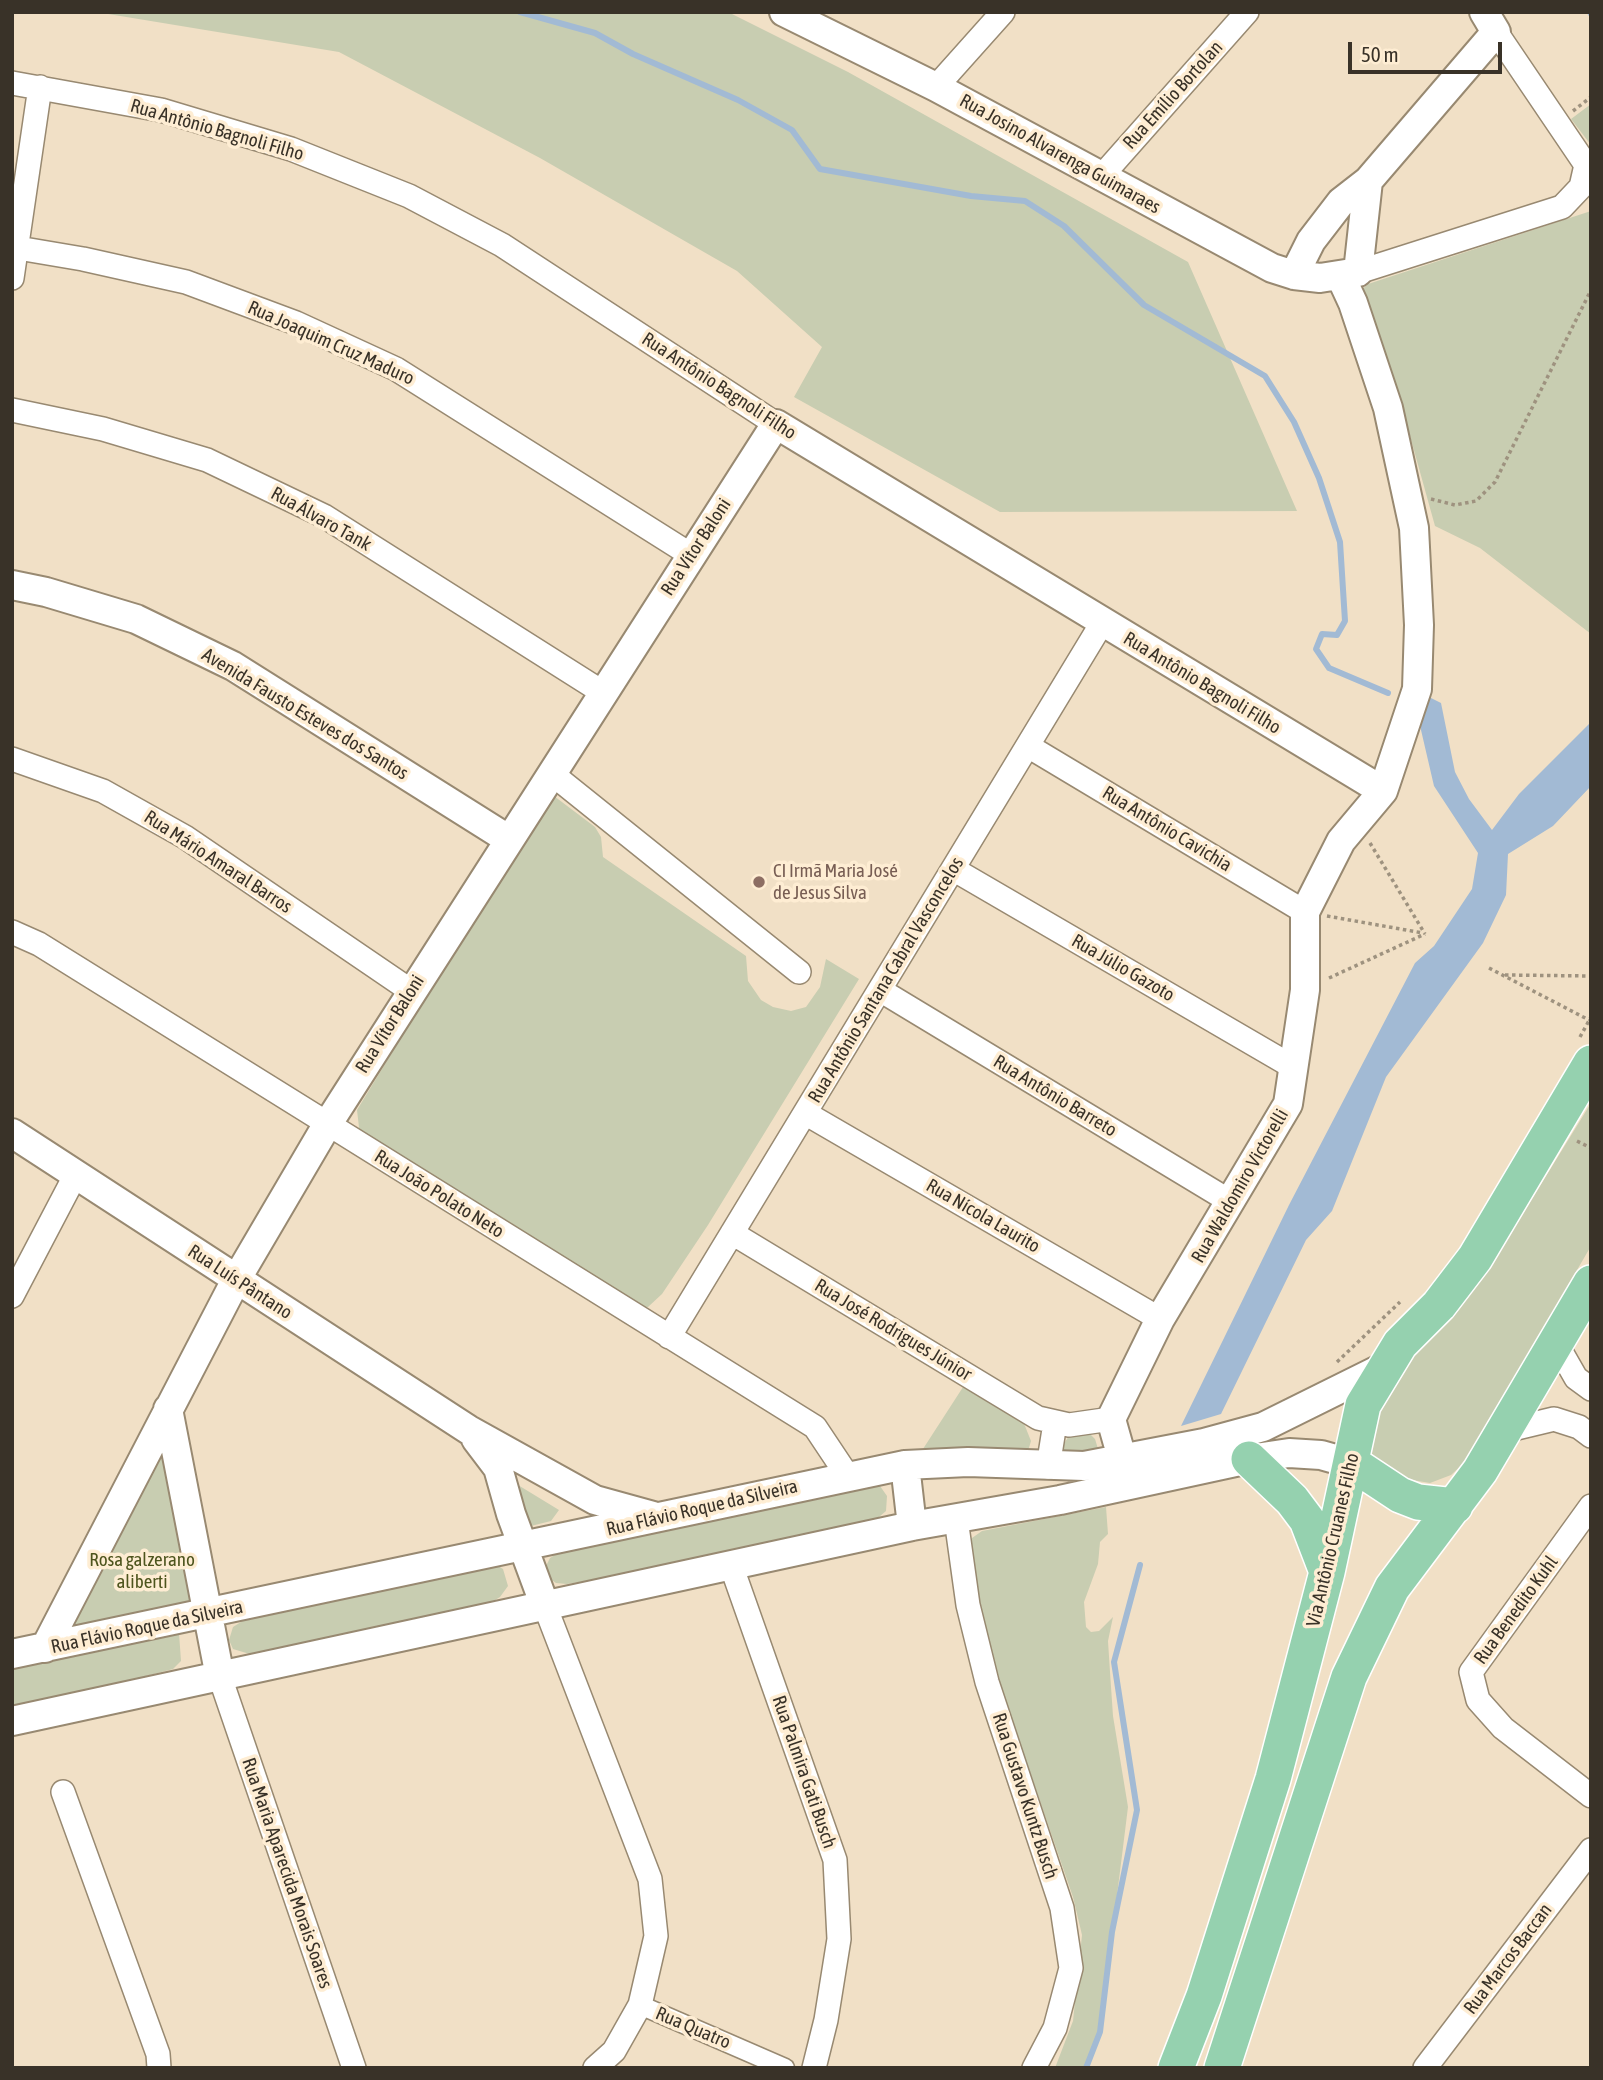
<!DOCTYPE html>
<meta charset="utf-8">
<style>
body{margin:0}
#map{position:relative;width:1603px;height:2080px;overflow:hidden;background:#f1e0c6;font-family:"Asap Condensed",sans-serif}
canvas{display:block}
.frame{position:absolute;inset:0;border:14px solid #393228;pointer-events:none}
.scale{position:absolute;left:1348px;top:42px;width:154px;height:32px;box-sizing:border-box;border:4px solid #393228;border-top:0;padding-left:9px;font-size:21px;line-height:24px;white-space:nowrap;color:#393228;-webkit-text-stroke:5px #feedd3;paint-order:stroke}
</style>
<div id="map">
<canvas width="1603" height="2080"></canvas>
<div class="frame"></div>
<div class="scale">50 m</div>
</div>
<script>
const context = document.querySelector('canvas').getContext('2d');
context.lineJoin = 'round';
function fill(path, color) { context.fillStyle = color; context.fill(path, 'evenodd'); }
const toPath = rows => new Path2D(rows.map(r => 'M' + r).join(''));
function trace(path, color, width, dash) { context.strokeStyle = color; context.lineWidth = width; context.lineCap = dash ? 'butt' : 'round'; context.setLineDash(dash || []); context.stroke(path); }
function write(font, color, halo, rows, align = 'center') {
  context.font = font + ' "Asap Condensed",sans-serif'; context.lineWidth = 7; context.setLineDash([]); context.textBaseline = 'middle'; context.strokeStyle = halo; context.fillStyle = color; for (const [text, x, y, turn = 0] of rows) {
    context.save(); context.translate(x, y); context.rotate((+turn || 0) * Math.PI / 180); context.textAlign = isNaN(turn) ? turn : align; if (halo) context.strokeText(text, 0, 0); context.fillText(text, 0, 0); context.restore();
  }
}
const green = toPath([
 [96,12,728,12,848,72,1188,262,1297,511,1000,512,794,397,822,347,737,271,540,158,339,52],
 [1591,104,1591,145,1571,119],
 [1591,211,1591,634,1480,548,1435,526,1400,400,1357,294,1368,284],
 [550,793,595,827,601,837,603,857,746,956,748,981,761,1000,773,1007,791,1011,806,1007,820,987,826,959,859,979,708,1225,662,1294,648,1307,629,1308,360,1136,357,1110],
 [1591,1103,1591,1246,1466,1461,1451,1475,1430,1483,1406,1479,1383,1468,1371,1453,1364,1428,1413,1356,1465,1300,1501,1249],
 [965,1384,1021,1416,1031,1441,1028,1451,921,1452],
 [1071,1433,1089,1433,1095,1439,1099,1452,1067,1453,1061,1448],
 [162,1443,191,1603,62,1633],
 [868,1482,880,1486,887,1496,886,1511,873,1522,616,1576,567,1584,556,1583,549,1578,546,1566,550,1558,561,1551],
 [518,1485,559,1510,551,1521,519,1529,513,1486],
 [1106,1507,1108,1534,1100,1542,1098,1564,1084,1602,1086,1627,1091,1632,1099,1631,1113,1617,1108,1641,1110,1672,1113,1716,1128,1807,1100,2032,1086,2068,1055,2068,1073,2021,1082,1935,1073,1897,980,1627,968,1550,972,1538,982,1531],
 [495,1564,503,1569,508,1586,500,1597,492,1602,253,1655,233,1649,229,1640,233,1627,260,1610],
 [179,1633,181,1661,173,1669,12,1711,12,1661]
]);
const water = toPath([
 [1421,693,1441,703,1455,772,1469,799,1492,830,1519,794,1591,722,1591,786,1553,826,1508,854,1506,895,1483,943,1386,1077,1332,1211,1306,1240,1221,1414,1181,1426,1289,1205,1415,963,1434,946,1472,889,1478,853,1434,786,1421,730]
]);
const stream = toPath([
 [520,12,595,33,633,54,738,100,792,130,820,169,971,196,1025,201,1064,226,1144,305,1265,376,1294,422,1319,478,1340,542,1345,621,1337,635,1322,634,1316,649,1329,668,1388,693],
 [1590,12,1591,14],
 [1086,2068,1100,2032,1112,1932,1137,1810,1114,1662,1140,1565]
]);
const path = toPath([
 [1573,111,1591,97],
 [1431,499,1455,505,1476,501,1495,482,1591,290],
 [1370,843,1425,934],
 [1327,916,1423,933],
 [1489,968,1589,1020],
 [1505,975,1591,976],
 [1329,978,1425,934],
 [1580,1037,1591,1017],
 [1577,1141,1591,1148],
 [1337,1362,1400,1302]
]);
const pedestrian = toPath([
 [640,2005,785,2068]
]);
const minor = toPath([
 [12,83,161,110,291,149,409,196,502,245,776,424],
 [936,87,1003,12],
 [1100,178,1247,12],
 [12,247,83,259,186,282,296,323,396,369,691,555],
 [1358,272,1562,207,1581,187,1586,165,1496,32],
 [12,278,40,87],
 [12,410,103,429,207,460,324,516,602,692],
 [1028,746,1305,912],
 [12,759,103,791,185,837,411,991],
 [551,773,799,972],
 [953,869,1293,1067],
 [12,932,39,944,815,1427,847,1475],
 [880,990,1231,1202],
 [805,1113,1160,1319],
 [732,1233,1038,1418,1069,1425,1111,1419],
 [12,1296,76,1174],
 [669,1337,1102,623],
 [1556,1343,1576,1378,1591,1389],
 [1504,1431,1554,1419,1579,1427,1591,1436],
 [1048,1467,1055,1423],
 [1591,1506,1471,1672,1478,1700,1503,1728,1591,1796],
 [956,1519,968,1605,987,1682,1062,1908,1071,1968,1055,2028,1034,2068],
 [731,1565,835,1860,839,1939,826,2020,814,2068],
 [545,1606,650,1879,656,1936,640,2005,614,2051,595,2068],
 [220,1677,354,2068],
 [63,1792,158,2054,159,2068],
 [1425,2068,1591,1850]
]);
const tertiary = toPath([
 [784,12,936,87,1272,268,1294,275,1320,278,1358,272,1368,181],
 [1294,275,1311,241,1341,202,1368,181,1496,32,1484,12],
 [12,585,46,592,136,619,233,666,508,839],
 [12,1133,469,1430,595,1500,653,1516],
 [168,1409,220,1677],
 [476,1439,498,1468,511,1514,545,1606],
 [1122,1458,1111,1419,1160,1319,1288,1104,1305,990,1305,912,1341,841,1383,791,1417,689,1419,625,1414,528,1388,408,1353,303,1340,275],
 [905,1465,912,1526],
 [45,1648,236,1280,327,1125,776,424,1383,791],
 [12,1654,905,1465,968,1462,1084,1466,1204,1443,1263,1427,1384,1367],
 [12,1721,912,1526,1060,1500,1249,1459,1289,1453,1321,1455,1353,1464]
]);
const primary = toPath([
 [1249,1459,1292,1500,1307,1520,1327,1572],
 [1353,1464,1400,1495,1418,1502,1455,1506],
 [1176,2068,1204,1996,1273,1779,1327,1572,1363,1405,1400,1344,1439,1305,1475,1258,1591,1063],
 [1222,2068,1349,1677,1392,1588,1480,1471,1591,1283]
]);
const markers = [
 [759,882,7,"#8d6e63"]
];
const streetNames = [
 ["Rua Emílio Bortolan",1173,95,-48],
 ["Rua Antônio Bagnoli Filho",217,130,16],
 ["Rua Josino Alvarenga Guimaraes",1060,154,29],
 ["Rua Joaquim Cruz Maduro",331,343,24],
 ["Rua Antônio Bagnoli Filho",719,386,33],
 ["Rua Álvaro Tank",321,519,29],
 ["Rua Vítor Baloni",696,547,-57],
 ["Rua Antônio Bagnoli Filho",1202,683,31],
 ["Avenida Fausto Esteves dos Santos",305,714,31],
 ["Rua Antônio Cavichia",1167,829,31],
 ["Rua Mário Amaral Barros",218,862,33],
 ["Rua Júlio Gazoto",1123,968,30],
 ["Rua Antônio Santana Cabral Vasconcelos",886,980,-59],
 ["Rua Vítor Baloni",390,1024,-58],
 ["Rua Antônio Barreto",1055,1096,31],
 ["Rua Waldomiro Victorelli",1240,1186,-60],
 ["Rua João Polato Neto",439,1194,32],
 ["Rua Nícola Laurito",983,1216,30],
 ["Rua Luís Pântano",240,1282,33],
 ["Rua José Rodrigues Júnior",893,1330,31],
 ["Rua Flávio Roque da Silveira",702,1508,-13],
 ["Via Antônio Cruanes Filho",1333,1540,-77],
 ["Rua Benedito Kuhl",1516,1610,-54],
 ["Rua Flávio Roque da Silveira",147,1627,-12],
 ["Rua Palmira Gati Busch",804,1772,71],
 ["Rua Gustavo Kuntz Busch",1025,1796,72],
 ["Rua Maria Aparecida Morais Soares",287,1873,71],
 ["Rua Marcos Baccan",1508,1959,-53],
 ["Rua Quatro",693,2028,23]
];
const educationNames = [
 ["CI Irmã Maria José",773,871],
 ["de Jesus Silva",773,893]
];
const parkNames = [
 ["Rosa galzerano",142,1560],
 ["aliberti",142,1582]
];
fill(green, '#c8cdb1');
fill(water, '#a2bad4');
trace(stream, '#a2bad4', 6);
trace(pedestrian, '#988971', 21);
trace(minor, '#988971', 26);
trace(tertiary, '#988971', 32);
trace(primary, '#fff', 38);
trace(path, '#9e927f', 3.5, [3.5, 3.5]);
trace(pedestrian, '#fff', 18);
trace(minor, '#fff', 23);
trace(tertiary, '#fff', 28);
trace(primary, '#95d1af', 35);
for (const [x, y, r, color] of markers) { const dot = new Path2D(); dot.arc(x, y, r, 0, 2 * Math.PI); context.fillStyle = color; context.fill(dot); trace(dot, '#feedd3', 2.5); }
write('19px', '#393228', '#feedd3', streetNames);
write('19px', '#785e54', '#feedd3', educationNames, 'left');
write('19px', '#4d541d', '#feedd3', parkNames);
</script>
